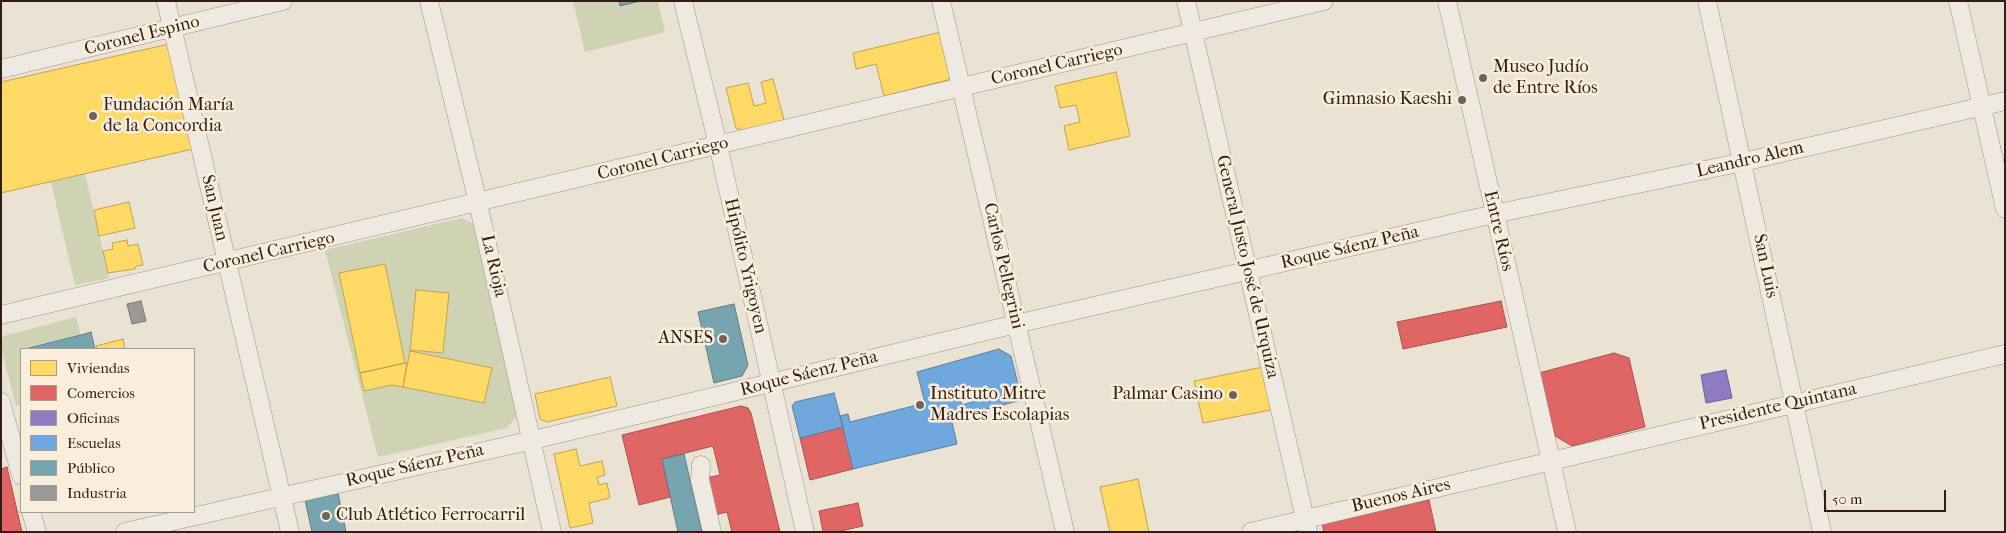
<!DOCTYPE html>
<meta charset="utf-8">
<style>
body{margin:0}
#map{position:relative;width:2006px;height:533px;overflow:hidden;background:#eae2d2;font-family:"IM FELL French Canon",serif}
canvas{display:block}
.frame{position:absolute;inset:0;border:2px solid #311d15;pointer-events:none}
.legend{position:absolute;left:20px;top:348px;width:175px;height:165px;box-sizing:border-box;background:#f8eedb;border:1px solid #a89a8c;margin:0;padding:6px 9px;list-style:none;font-size:15px;color:#311d15}
.legend li{display:flex;align-items:center;gap:10px;height:25px}
.legend b{width:25px;border:1px solid #a89a8c}
.scale{position:absolute;left:1824px;top:490px;width:122px;height:22px;box-sizing:border-box;border:2px solid #311d15;border-top:0;padding-left:6px;font-size:15px;line-height:18px;white-space:nowrap;color:#311d15;-webkit-text-stroke:4px #f8eedb;paint-order:stroke}
</style>
<div id="map">
<canvas width="2006" height="533"></canvas>
<div class="frame"></div>
<ul class="legend">
<li><b style="height:14px;background:#ffd966"></b>Viviendas</li>
<li><b style="height:14px;background:#e06666"></b>Comercios</li>
<li><b style="height:14px;background:#8e7cc3"></b>Oficinas</li>
<li><b style="height:14px;background:#6fa8dc"></b>Escuelas</li>
<li><b style="height:14px;background:#76a5af"></b>Público</li>
<li><b style="height:14px;background:#999"></b>Industria</li>
</ul>
<div class="scale">50 m</div>
</div>
<script>
const context = document.querySelector('canvas').getContext('2d');
context.lineJoin = 'round';
function fill(path, color) { context.fillStyle = color; context.fill(path, 'evenodd'); }
const toPath = rows => new Path2D(rows.map(r => 'M' + r).join(''));
function trace(path, color, width, dash) { context.strokeStyle = color; context.lineWidth = width; context.lineCap = dash ? 'butt' : 'round'; context.setLineDash(dash || []); context.stroke(path); }
function write(font, color, halo, rows, align = 'center') {
  context.font = font + ' "IM FELL French Canon",serif'; context.lineWidth = 5; context.setLineDash([]); context.textBaseline = 'middle'; context.strokeStyle = halo; context.fillStyle = color; for (const [text, x, y, turn = 0] of rows) {
    context.save(); context.translate(x, y); context.rotate((+turn || 0) * Math.PI / 180); context.textAlign = isNaN(turn) ? turn : align; if (halo) context.strokeText(text, 0, 0); context.fillText(text, 0, 0); context.restore();
  }
}
const green = toPath([
 [573,1,619,1,620,6,640,1,658,1,665,32,585,52],
 [85,174,109,278,75,285,51,182],
 [462,218,473,224,517,416,507,428,378,457,325,250],
 [385,264,405,363,407,363,410,351,491,368,484,403,392,385,364,391,339,274],
 [416,290,448,293,443,353,410,350],
 [76,317,81,335,21,349,21,405,16,406,1,348,3,336]
]);
const homes = toPath([
 [941,32,952,74,948,80,884,96,876,64,856,69,853,53,941,32],
 [169,44,193,149,1,193,1,82,169,44],
 [1116,72,1130,136,1069,150,1064,126,1080,122,1076,105,1060,108,1055,86,1116,72],
 [773,79,784,120,743,131,736,128,726,88,748,83,754,106,766,103,761,82,773,79],
 [129,202,135,228,99,236,94,210,129,202],
 [127,240,128,246,138,244,143,265,136,266,135,269,108,273,103,251,113,249,112,243,127,240],
 [385,264,405,363,360,373,339,273,385,264],
 [416,290,449,293,443,353,410,350,416,290],
 [123,339,125,349,97,349,96,346,123,339],
 [410,351,492,368,484,403,403,387,410,351],
 [405,363,407,363,403,387,392,385,364,391,360,373,405,363],
 [1263,367,1271,410,1203,423,1194,381,1263,367],
 [610,377,617,406,547,422,540,419,535,394,610,377],
 [576,449,580,466,602,461,605,475,597,477,599,485,607,483,610,498,589,503,593,523,570,528,554,454,576,449],
 [1138,479,1149,532,1110,532,1100,487,1138,479]
]);
const shops = toPath([
 [1501,301,1507,327,1403,349,1397,322,1501,301],
 [1614,353,1629,358,1645,427,1572,446,1555,436,1539,373,1614,353],
 [741,406,748,408,751,413,780,532,732,532,727,512,715,515,706,478,720,475,713,446,662,459,670,497,639,505,622,435,741,406],
 [843,427,853,469,810,480,800,438,843,427],
 [7,467,22,532,1,532,1,469,7,467],
 [1429,500,1436,532,1324,532,1322,524,1429,500],
 [858,503,863,526,836,532,823,532,819,511,858,503]
]);
const offices = toPath([
 [1726,370,1732,398,1706,403,1701,375,1726,370]
]);
const schools = toPath([
 [999,349,1011,356,1022,400,951,418,957,444,853,469,840,416,848,414,850,422,925,403,917,372,999,349],
 [978,388,982,399,962,405,959,394,978,388],
 [834,393,843,427,800,438,792,406,795,402,834,393]
]);
const public = toPath([
 [619,1,640,1,620,6,619,1],
 [734,304,748,365,742,376,714,383,698,312,734,304],
 [91,332,95,349,25,349,81,335,91,332],
 [684,454,702,532,678,532,662,459,684,454],
 [338,493,346,532,312,532,305,500,338,493]
]);
const industry = toPath([
 [141,301,146,321,132,324,127,304,141,301]
]);
const minor = toPath([
 [166,1,290,532],
 [429,1,478,203,552,532],
 [683,1,718,145,805,532],
 [941,1,1065,532],
 [1186,1,1308,532],
 [1447,1,1567,532],
 [1707,1,1822,532],
 [1958,1,2005,209],
 [1,69,283,1],
 [1,315,1324,1],
 [1,402,21,475],
 [701,465,700,480,712,532],
 [31,512,37,532],
 [125,532,533,440,1016,324,1494,214,1743,162,2005,101],
 [1251,532,2005,354]
]);
const markers = [
 [1483,78,5,"#726257"],
 [1462,100,5,"#726257"],
 [93,116,5,"#726257"],
 [723,339,5,"#726257"],
 [1233,395,5,"#726257"],
 [920,405,5,"#726257"],
 [326,516,5,"#726257"]
];
const streetNames = [
 ["Coronel Espino",142,36,-14],
 ["Coronel Carriego",1057,65,-13],
 ["Coronel Carriego",663,159,-14],
 ["Leandro Alem",1750,160,-13],
 ["San Juan",214,208,77],
 ["Entre Ríos",1498,231,77],
 ["Roque Sáenz Peña",1350,248,-13],
 ["Coronel Carriego",269,253,-13],
 ["La Rioja",493,266,77],
 ["Hipólito Yrigoyen",745,266,77],
 ["Carlos Pellegrini",1003,266,77],
 ["San Luis",1765,266,78],
 ["General Justo José de Urquiza",1247,267,77],
 ["Roque Sáenz Peña",809,374,-14],
 ["Presidente Quintana",1778,407,-13],
 ["Roque Sáenz Peña",415,466,-13],
 ["Buenos Aires",1401,496,-13]
];
const poiNames = [
 ["Museo Judío",1493,68],
 ["de Entre Ríos",1493,89],
 ["Gimnasio Kaeshi",1452,100,"right"],
 ["Fundación María",103,106],
 ["de la Concordia",103,127],
 ["ANSES",713,339,"right"],
 ["Instituto Mitre",930,395],
 ["Madres Escolapias",930,416],
 ["Palmar Casino",1223,395,"right"],
 ["Club Atlético Ferrocarril",336,516]
];
fill(green, '#cdd3b3');
fill(homes, '#ffd966');
trace(homes, '#c1a14e', 1);
fill(shops, '#e06666');
trace(shops, '#ac504e', 1);
fill(offices, '#8e7cc3');
trace(offices, '#72608f', 1);
fill(schools, '#6fa8dc');
trace(schools, '#5c7ea0', 1);
fill(public, '#76a5af');
trace(public, '#617c81', 1);
fill(industry, '#999');
trace(industry, '#7a7471', 1);
trace(minor, '#9a9288', 19);
trace(minor, '#eeeae1', 18);
for (const [x, y, r, color] of markers) { const dot = new Path2D(); dot.arc(x, y, r, 0, 2 * Math.PI); context.fillStyle = color; context.fill(dot); trace(dot, '#f8eedb', 2); }
write('18px', '#311d15', '#f8eedb', streetNames);
write('18px', '#311d15', '#f8eedb', poiNames, 'left');
</script>
